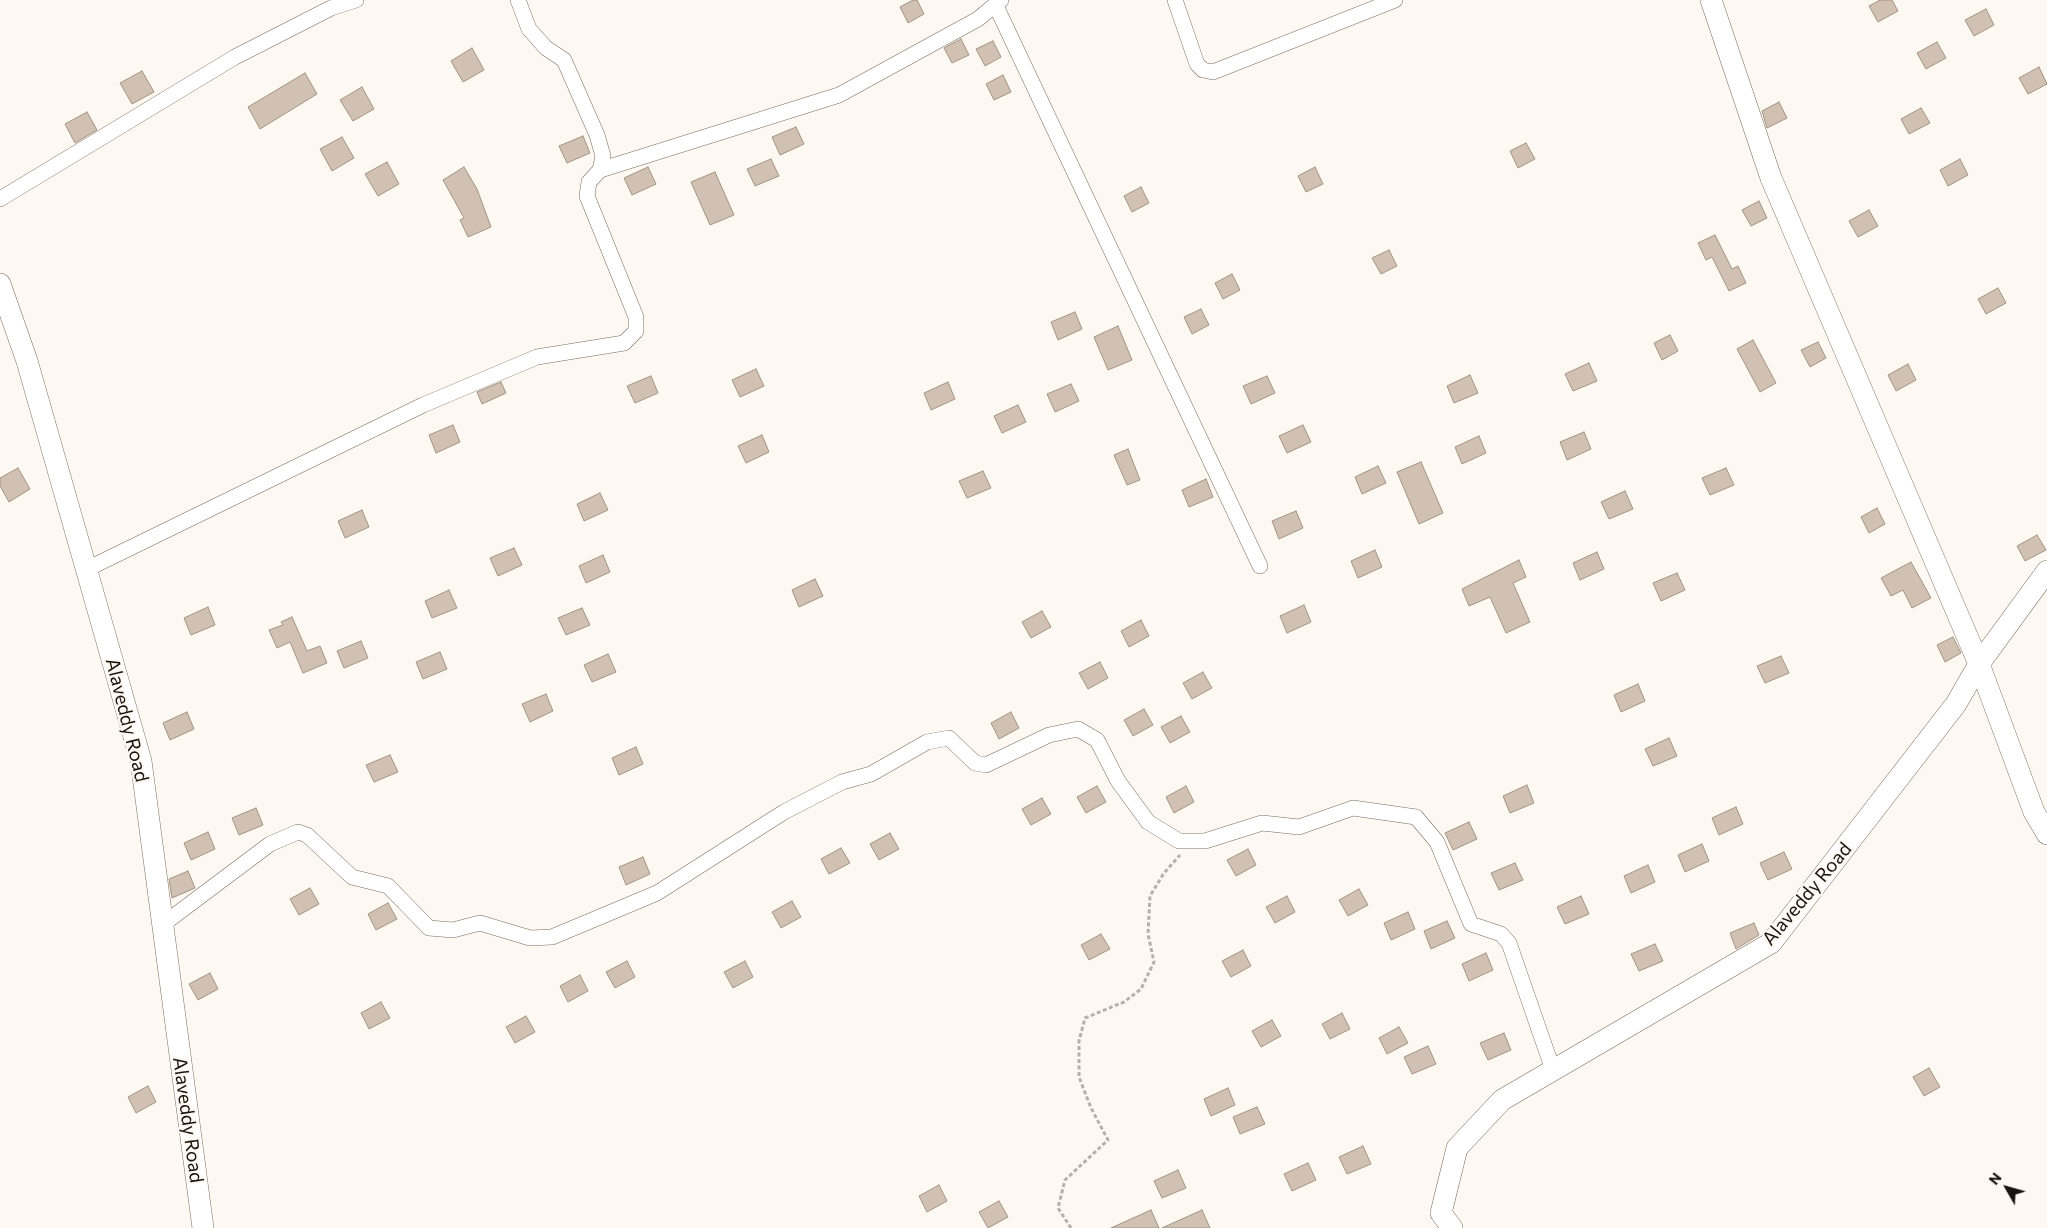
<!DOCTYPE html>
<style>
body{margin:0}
#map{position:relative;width:2047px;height:1228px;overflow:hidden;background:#fef8f2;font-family:Commissioner,sans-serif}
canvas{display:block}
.north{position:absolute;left:1982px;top:1163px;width:50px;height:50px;-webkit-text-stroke:4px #fef8f2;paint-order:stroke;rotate:308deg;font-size:14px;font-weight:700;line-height:20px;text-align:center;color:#18130d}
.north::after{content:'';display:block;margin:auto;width:18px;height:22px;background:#18130d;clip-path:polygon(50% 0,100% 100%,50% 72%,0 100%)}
</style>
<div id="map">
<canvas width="2047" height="1228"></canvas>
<div class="north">N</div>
</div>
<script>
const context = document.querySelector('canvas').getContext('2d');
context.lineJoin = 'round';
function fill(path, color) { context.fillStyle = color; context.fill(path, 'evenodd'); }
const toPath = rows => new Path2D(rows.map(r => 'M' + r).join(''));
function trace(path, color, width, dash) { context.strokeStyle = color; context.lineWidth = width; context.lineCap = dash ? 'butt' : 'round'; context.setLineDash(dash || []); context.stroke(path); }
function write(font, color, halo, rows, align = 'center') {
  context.font = font + ' Commissioner,sans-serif'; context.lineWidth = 4.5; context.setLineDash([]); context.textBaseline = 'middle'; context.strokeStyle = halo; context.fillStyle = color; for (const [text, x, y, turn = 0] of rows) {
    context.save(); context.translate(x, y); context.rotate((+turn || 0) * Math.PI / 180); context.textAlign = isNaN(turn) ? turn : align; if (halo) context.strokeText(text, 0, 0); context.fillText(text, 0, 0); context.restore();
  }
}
const building = toPath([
 [913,0,917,0,924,14,908,23,900,7,913,0],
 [1880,0,1892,0,1898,11,1878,22,1869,6,1880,0],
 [1986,9,1994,25,1974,36,1965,20,1986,9],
 [961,39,969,55,952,63,944,48,961,39],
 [993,41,1001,57,985,66,976,49,993,41],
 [1937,42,1946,58,1926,69,1917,53,1937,42],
 [472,48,484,70,463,82,451,61,472,48],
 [2039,67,2047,84,2028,94,2019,78,2039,67],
 [142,71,154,92,132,104,120,83,142,71],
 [305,73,317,94,260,129,248,107,305,73],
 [1003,75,1011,92,994,100,986,84,1003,75],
 [362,87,374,109,353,121,340,100,362,87],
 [1779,102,1787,118,1767,128,1762,111,1779,102],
 [1921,108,1930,123,1909,134,1901,119,1921,108],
 [87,112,97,130,75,143,65,124,87,112],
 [796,127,804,144,780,155,772,137,796,127],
 [583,136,590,153,567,163,559,146,583,136],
 [342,137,354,158,332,171,320,149,342,137],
 [1526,143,1535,159,1518,168,1510,151,1526,143],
 [771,159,779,176,755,186,747,169,771,159],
 [1960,159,1968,175,1948,186,1940,170,1960,159],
 [387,162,399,184,378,196,365,174,387,162],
 [464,167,477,189,491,227,468,237,460,220,464,218,443,180,464,167],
 [648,167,656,184,632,195,624,178,648,167],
 [1315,167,1323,184,1306,192,1298,176,1315,167],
 [715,172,734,215,710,225,691,182,715,172],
 [1141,187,1149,203,1132,212,1124,196,1141,187],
 [1759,201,1767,218,1751,226,1742,210,1759,201],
 [1869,210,1878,226,1858,237,1849,221,1869,210],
 [1715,235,1732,269,1738,266,1746,283,1729,291,1712,257,1706,260,1698,243,1715,235],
 [1389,250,1397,266,1381,274,1372,258,1389,250],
 [1232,274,1240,290,1223,299,1215,283,1232,274],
 [1998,288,2006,303,1986,314,1978,299,1998,288],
 [1201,309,1209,325,1192,334,1184,317,1201,309],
 [1075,312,1082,329,1058,340,1051,322,1075,312],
 [1118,326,1132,360,1108,370,1094,337,1118,326],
 [1670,335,1678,351,1662,360,1654,343,1670,335],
 [1753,340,1776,383,1760,392,1737,349,1753,340],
 [1818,342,1826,358,1810,367,1801,350,1818,342],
 [1589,363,1597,381,1573,391,1565,374,1589,363],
 [1908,364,1916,380,1896,391,1888,375,1908,364],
 [756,369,764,386,740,397,732,380,756,369],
 [1470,375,1478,393,1454,403,1447,386,1470,375],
 [651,376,658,393,635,403,627,386,651,376],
 [1267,376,1275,393,1251,404,1243,386,1267,376],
 [501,382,506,393,482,404,477,392,501,382],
 [948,382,955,399,931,410,924,393,948,382],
 [1071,384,1079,401,1055,412,1047,394,1071,384],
 [1018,405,1026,422,1002,433,994,416,1018,405],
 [453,425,460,442,436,453,429,435,453,425],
 [1303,425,1311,442,1287,453,1279,436,1303,425],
 [1584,432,1591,449,1567,460,1560,442,1584,432],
 [762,435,769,452,746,463,738,446,762,435],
 [1479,436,1486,453,1462,464,1455,447,1479,436],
 [1128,449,1140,480,1127,485,1114,455,1128,449],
 [1421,462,1443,513,1419,524,1397,472,1421,462],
 [1378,466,1386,483,1362,494,1355,477,1378,466],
 [18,468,30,489,9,502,0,486,0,478,18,468],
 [1726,468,1734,485,1710,495,1702,478,1726,468],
 [983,471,991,488,967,498,959,481,983,471],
 [1206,479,1213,497,1189,507,1182,490,1206,479],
 [1625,491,1633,509,1609,519,1601,502,1625,491],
 [600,493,608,510,584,521,577,504,600,493],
 [1877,508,1885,524,1869,533,1861,517,1877,508],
 [362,510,369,527,345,538,338,521,362,510],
 [1296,511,1303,528,1279,539,1272,521,1296,511],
 [2037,535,2046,550,2025,561,2017,546,2037,535],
 [514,548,522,565,498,576,490,558,514,548],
 [1375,550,1382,567,1358,578,1351,561,1375,550],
 [1597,552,1604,569,1580,580,1573,563,1597,552],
 [603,555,610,572,586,583,579,566,603,555],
 [1519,560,1526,577,1513,583,1530,622,1506,633,1490,597,1469,606,1462,589,1519,560],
 [1911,562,1931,598,1912,608,1903,590,1891,596,1881,578,1911,562],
 [1677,573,1685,590,1661,601,1653,583,1677,573],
 [815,579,823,596,799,607,792,590,815,579],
 [449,590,457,608,432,618,425,601,449,590],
 [1304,605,1311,622,1287,633,1280,616,1304,605],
 [208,607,215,625,191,635,184,618,208,607],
 [582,608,590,625,566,635,558,618,582,608],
 [1042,611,1051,627,1031,638,1022,622,1042,611],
 [292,617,307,651,320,646,327,663,303,673,290,642,277,648,269,630,283,625,281,622,292,617],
 [1141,620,1149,636,1129,647,1121,631,1141,620],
 [1953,637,1961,653,1945,662,1937,645,1953,637],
 [361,641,368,658,344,668,337,651,361,641],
 [440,652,447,669,423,679,416,662,440,652],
 [608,654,616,672,592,682,584,665,608,654],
 [1781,656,1789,673,1765,683,1757,666,1781,656],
 [1100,662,1108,678,1088,689,1079,673,1100,662],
 [1203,672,1212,688,1192,699,1183,683,1203,672],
 [1638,684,1645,701,1621,712,1614,695,1638,684],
 [546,694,553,711,530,722,522,704,546,694],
 [1144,709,1153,725,1133,736,1124,720,1144,709],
 [187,712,194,729,170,740,163,723,187,712],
 [1011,712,1019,728,999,739,991,723,1011,712],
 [1181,716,1190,732,1170,743,1161,727,1181,716],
 [1669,738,1677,756,1653,766,1645,749,1669,738],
 [636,747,643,764,619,775,612,758,636,747],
 [390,755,398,772,374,782,366,765,390,755],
 [1527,785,1534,803,1510,813,1503,796,1527,785],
 [1097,786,1106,802,1086,813,1077,797,1097,786],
 [1186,786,1194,802,1174,813,1166,797,1186,786],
 [1042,798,1051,814,1031,825,1022,809,1042,798],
 [1736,807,1743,824,1719,835,1712,818,1736,807],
 [256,808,263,825,239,835,232,818,256,808],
 [1469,822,1477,839,1453,850,1445,833,1469,822],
 [208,832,215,849,191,860,184,843,208,832],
 [890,833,899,849,879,860,870,844,890,833],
 [1702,844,1709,861,1685,872,1678,855,1702,844],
 [841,848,850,863,829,874,821,859,841,848],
 [1248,849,1256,865,1236,876,1227,860,1248,849],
 [1784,852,1792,869,1768,880,1760,863,1784,852],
 [643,857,650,874,626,885,619,867,643,857],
 [1515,863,1523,880,1499,890,1491,873,1515,863],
 [1648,865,1655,882,1631,893,1624,876,1648,865],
 [188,871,195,888,172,898,169,879,188,871],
 [310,888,319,904,299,915,290,899,310,888],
 [1359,889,1368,905,1348,916,1339,900,1359,889],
 [1287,896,1295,912,1275,923,1266,907,1287,896],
 [1581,896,1589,914,1565,924,1557,907,1581,896],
 [792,901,801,917,781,928,772,912,792,901],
 [388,903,397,919,376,930,368,914,388,903],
 [1408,912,1415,929,1391,940,1384,923,1408,912],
 [1447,921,1455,938,1431,949,1424,931,1447,921],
 [1754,923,1759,935,1736,949,1730,933,1754,923],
 [1101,934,1110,949,1089,960,1081,945,1101,934],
 [1655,944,1663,961,1639,971,1631,954,1655,944],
 [1243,950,1251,966,1231,977,1222,961,1243,950],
 [1486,953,1493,970,1469,981,1462,964,1486,953],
 [627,961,635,977,615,988,606,972,627,961],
 [745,961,753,977,733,988,724,972,745,961],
 [210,973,218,989,198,1000,189,984,210,973],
 [580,975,588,991,568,1002,560,986,580,975],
 [381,1002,390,1018,369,1029,361,1013,381,1002],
 [1342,1013,1350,1029,1330,1039,1322,1024,1342,1013],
 [526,1016,535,1032,515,1043,506,1027,526,1016],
 [1272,1020,1281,1036,1261,1047,1252,1031,1272,1020],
 [1399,1027,1408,1043,1387,1054,1379,1038,1399,1027],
 [1504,1033,1511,1050,1488,1060,1480,1043,1504,1033],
 [1428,1046,1436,1064,1412,1074,1404,1057,1428,1046],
 [1929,1068,1940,1087,1924,1096,1913,1077,1929,1068],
 [148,1086,156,1102,136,1113,128,1097,148,1086],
 [1228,1088,1235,1105,1211,1116,1204,1099,1228,1088],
 [1257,1107,1265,1124,1240,1134,1233,1117,1257,1107],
 [1363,1146,1371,1164,1347,1174,1339,1157,1363,1146],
 [1308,1163,1316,1180,1292,1191,1284,1174,1308,1163],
 [1178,1170,1186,1188,1162,1198,1154,1181,1178,1170],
 [939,1185,947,1201,927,1212,919,1196,939,1185],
 [999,1201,1008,1217,988,1228,979,1212,999,1201],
 [1151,1210,1159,1228,1111,1228,1151,1210],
 [1202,1210,1210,1228,1162,1228,1202,1210]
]);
const path = toPath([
 [1071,1228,1058,1208,1065,1180,1108,1140,1091,1108,1079,1077,1079,1041,1085,1018,1124,1002,1141,989,1154,962,1148,934,1150,896,1164,873,1180,855]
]);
const street = toPath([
 [1175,0,1197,64,1203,70,1213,72,1395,0],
 [996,6,1260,566],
 [600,170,839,95,978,19,1001,0],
 [0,199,235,57,331,8,356,0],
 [87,569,423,405,537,357,624,343,636,331,636,317,587,196,589,182,600,170,603,156,597,135,564,60,546,48,529,29,518,0],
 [162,925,270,844,298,832,307,835,352,877,388,886,429,928,453,930,480,923,530,938,552,937,657,893,784,812,842,782,871,774,927,742,949,738,975,763,986,765,1049,735,1078,729,1097,740,1118,781,1148,822,1179,841,1205,841,1262,823,1299,827,1353,808,1416,817,1437,842,1471,924,1501,934,1509,943,1553,1070]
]);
const secondary = toPath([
 [1711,0,1771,178,1979,664,2034,812,2047,834],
 [0,284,27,361,141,761,203,1228],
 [1452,1228,1441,1213,1457,1148,1502,1100,1771,943,1956,704,1979,664,2047,571]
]);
const streetNames = [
 ["Alaveddy Road",127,720,76],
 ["Alaveddy Road",1807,894,-50],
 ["Alaveddy Road",188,1120,82]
];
fill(building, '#d0c1b2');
trace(building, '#a29485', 1);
trace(street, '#796c5e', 16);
trace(secondary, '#796c5e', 22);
trace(path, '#b6b0aa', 3, [4, 2.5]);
trace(street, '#fff', 15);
trace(secondary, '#fff', 21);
write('19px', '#18130d', '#fef8f2', streetNames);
</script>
